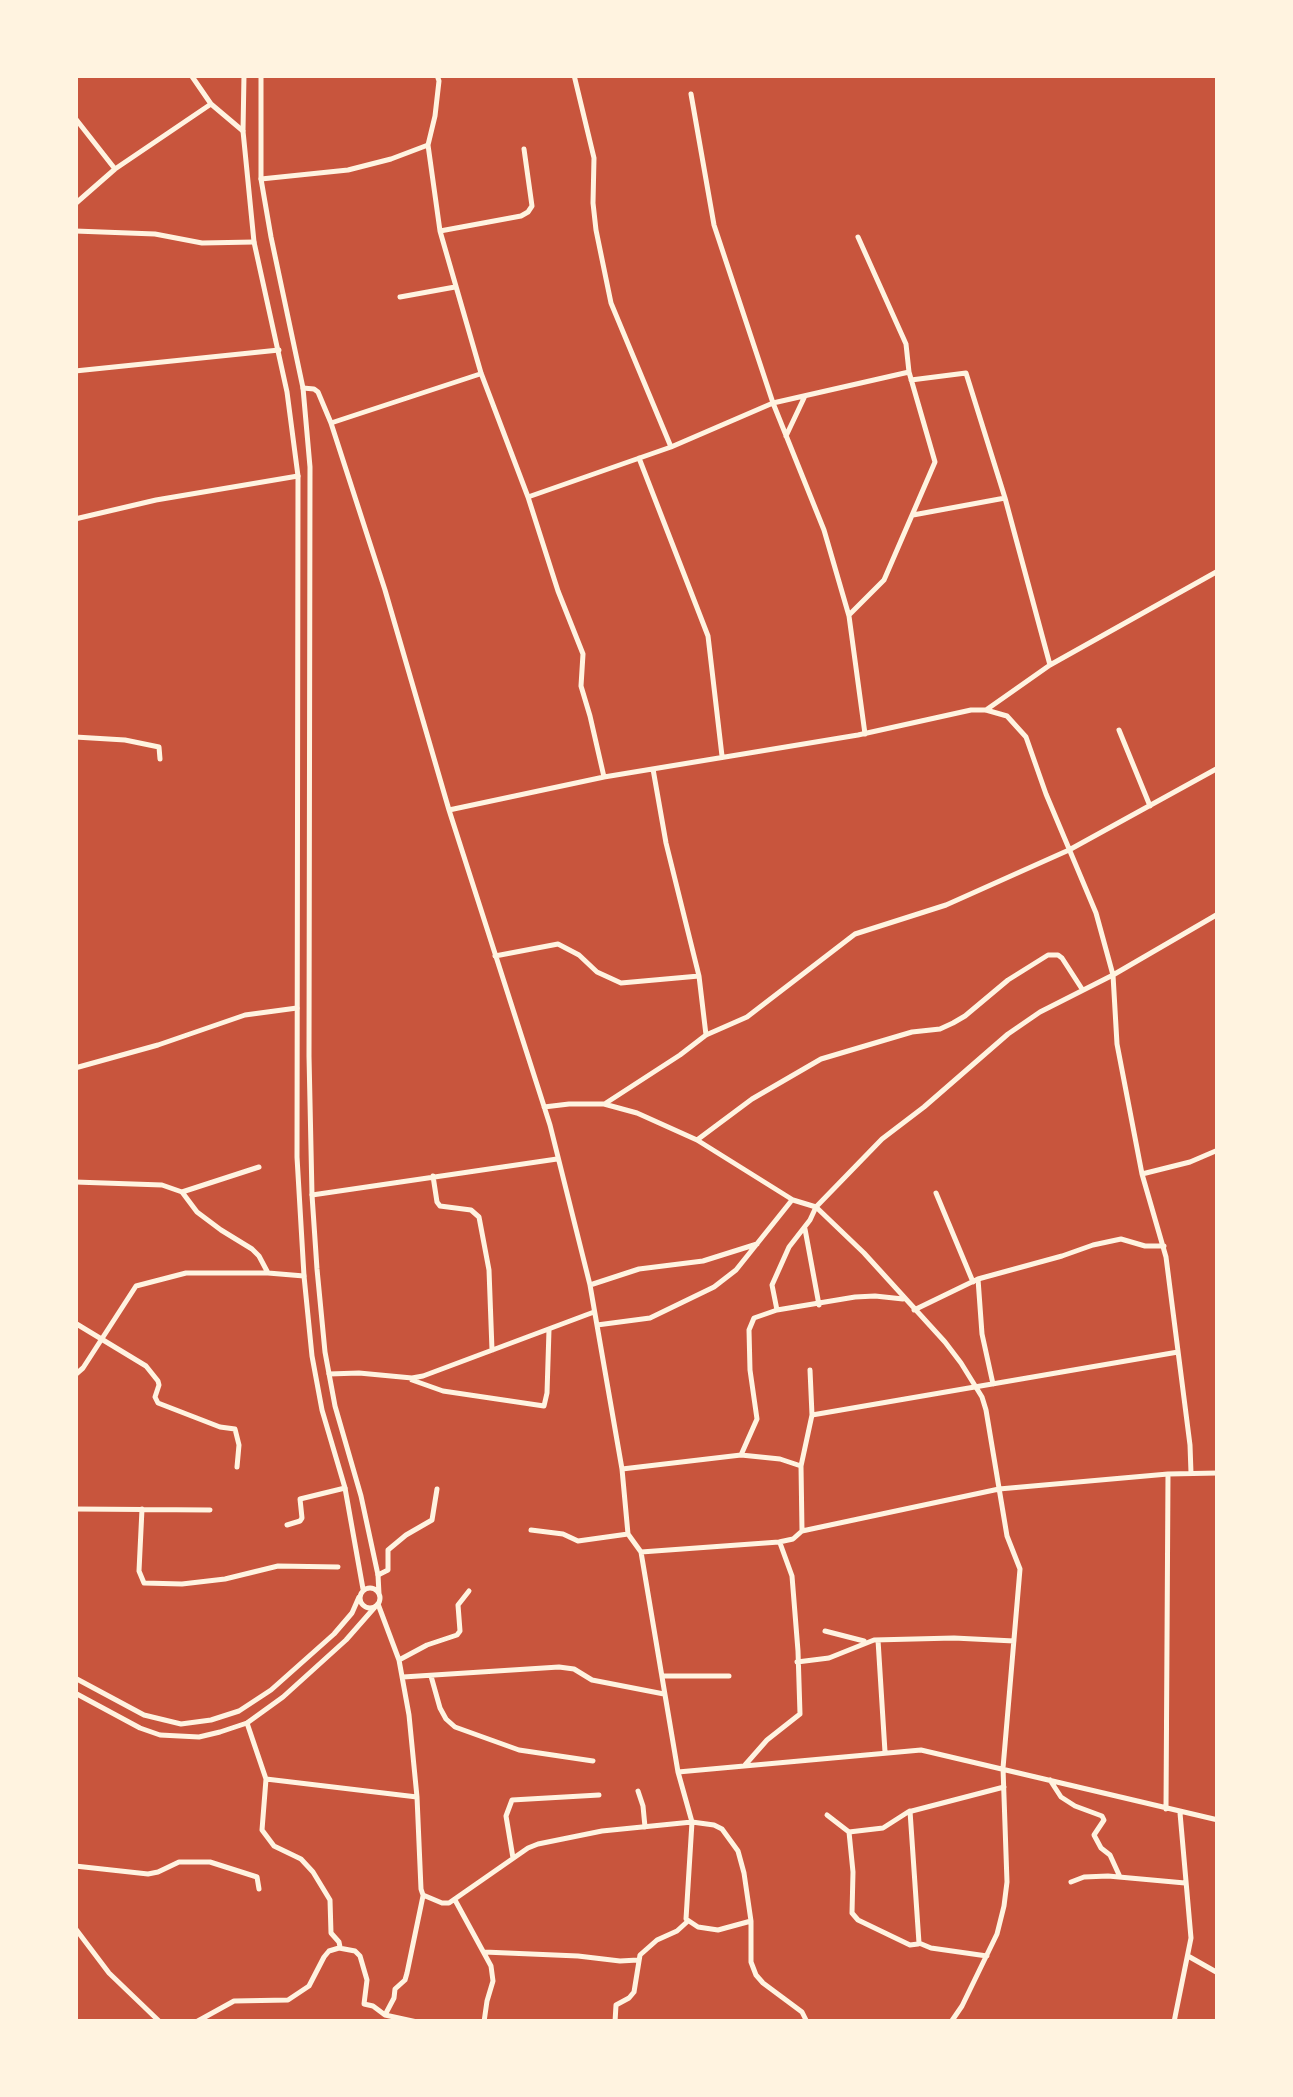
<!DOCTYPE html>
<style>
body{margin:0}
#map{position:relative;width:1293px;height:2097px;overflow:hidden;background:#c8553d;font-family:"IBM Plex Serif",serif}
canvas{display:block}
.frame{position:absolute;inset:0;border:78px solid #fff3e0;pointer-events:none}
</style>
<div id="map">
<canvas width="1293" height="2097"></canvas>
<div class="frame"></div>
</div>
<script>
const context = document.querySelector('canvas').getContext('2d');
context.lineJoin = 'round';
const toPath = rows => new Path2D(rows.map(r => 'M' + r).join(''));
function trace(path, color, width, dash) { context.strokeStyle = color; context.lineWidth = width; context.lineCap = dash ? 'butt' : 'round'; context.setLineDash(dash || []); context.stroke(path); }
const minor = toPath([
 [191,75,211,104,243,131],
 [437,75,439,81,435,116,428,145,440,231,481,373,528,497,558,591,583,654,581,686,590,716,604,777],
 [574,75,594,158,593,203,596,230,611,303,671,447],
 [691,94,714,225,773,403,824,530,849,616,865,734],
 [75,118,115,169],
 [261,179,348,170,391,159,428,145],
 [75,204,115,169,211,104],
 [75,231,155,234,202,243,254,242],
 [440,231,521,216,528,212,532,206,524,149],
 [400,297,455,287],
 [75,371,279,350],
 [911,380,966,373,1005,498,1050,665],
 [303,388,314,389,318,392,331,423,385,590,449,810,550,1125,590,1285,622,1469,628,1534,641,1552,678,1772,692,1822,686,1919,698,1927,718,1930,751,1921],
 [331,423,480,374],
 [786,436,804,398],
 [639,458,708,636,722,756],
 [528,497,671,447,773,403,909,372],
 [913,515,1005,498],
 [75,519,156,500,298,476],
 [849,615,884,580,935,462,909,372,906,344,858,237],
 [986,710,1050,665,1218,571],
 [1119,730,1150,806],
 [75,737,125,740,159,747,160,759],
 [653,769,666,843,699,976,706,1035],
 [449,810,604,777,858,735,971,710,986,710,1007,716,1026,737,1046,794,1096,913,1113,975,1117,1044,1142,1174,1166,1257,1190,1445,1191,1473],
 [495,956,558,944,579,955,597,972,621,983,699,976],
 [75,1068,158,1045,245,1015,297,1008],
 [606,1103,680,1055,706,1035,747,1017,855,934,946,905,1069,850,1218,768],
 [544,1107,569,1104,604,1104,637,1113,697,1140,793,1200,816,1207,864,1253,945,1342,961,1363,982,1397,986,1410,1007,1536,1020,1569,1003,1768,1007,1882,1004,1906,997,1934,962,2006,951,2022],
 [697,1140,752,1099,821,1059,912,1032,940,1029,953,1023,965,1016,1008,980,1048,955,1058,955,1062,958,1082,989],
 [1142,1174,1190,1162,1218,1150],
 [433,1176,437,1202,440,1206,471,1210,479,1217,489,1270,492,1350],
 [75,1182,162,1185,182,1192,197,1212,221,1230,252,1249,259,1256,268,1273],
 [182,1192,259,1167],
 [936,1193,973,1282],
 [312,1195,557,1159],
 [805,1229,819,1305],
 [978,1279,982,1334,993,1384],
 [590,1285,639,1269,703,1261,757,1244],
 [777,1310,772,1285,789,1247,810,1220,816,1207,882,1139,924,1107,1008,1034,1040,1012,1113,975,1218,914],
 [914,1310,978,1279,1062,1256,1093,1245,1121,1239,1145,1246,1164,1246],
 [75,1323,146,1366,158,1381,159,1385,155,1397,158,1403,220,1427,235,1429,239,1445,237,1467],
 [597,1325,650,1318,714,1287,736,1270,792,1200],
 [329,1374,359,1373,412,1378,423,1376,594,1312],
 [75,1375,83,1368,136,1286,186,1273,268,1273,304,1276],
 [412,1380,443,1391,544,1406,547,1393,549,1330],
 [812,1415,1178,1352],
 [741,1455,757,1419,750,1370,749,1330,754,1318,777,1310,855,1297,875,1296,903,1299],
 [622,1469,741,1455,780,1459,801,1466],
 [75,1509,210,1510],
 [142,1509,139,1571,144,1583,182,1584,225,1579,278,1566,338,1567],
 [287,1525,300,1521,302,1518,300,1499,345,1488],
 [531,1530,563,1534,578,1541,628,1534],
 [802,1531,801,1466,812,1415,810,1370],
 [641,1552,779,1542,793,1539,802,1531,999,1489,1168,1474,1218,1473],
 [378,1575,388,1570,388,1550,406,1535,432,1520,437,1489],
 [378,1604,399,1660,409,1715,417,1797,421,1889,423,1895,442,1903,449,1903,528,1848,538,1844,602,1831,692,1822,714,1825,722,1829,738,1851,744,1873,751,1921,751,1962,756,1975,763,1983,802,2012,807,2022],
 [825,1631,864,1641],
 [878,1640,885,1752],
 [399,1660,427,1645,457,1635,460,1631,458,1605,469,1591],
 [797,1662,829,1658,874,1640,954,1638,1014,1641],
 [431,1676,440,1708,446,1719,455,1727,519,1750,593,1761],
 [663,1676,729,1676],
 [403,1677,559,1667,574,1669,592,1680,664,1694],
 [247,1723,266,1779,262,1830,274,1846,301,1859,313,1872,330,1900,331,1933,339,1942,340,1947],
 [745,1765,767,1740,800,1714,798,1651,792,1576,780,1543],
 [678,1772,921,1750,1218,1820],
 [266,1779,417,1797],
 [1050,1780,1061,1797,1075,1806,1102,1816,1104,1820,1094,1835,1101,1848,1110,1855,1120,1877],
 [638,1791,643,1806,645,1827],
 [1166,1809,1168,1474],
 [910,1811,919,1943,931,1948,987,1956],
 [827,1815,849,1832,883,1828,908,1812,1004,1787],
 [849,1832,853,1872,852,1913,858,1920,910,1945,918,1944],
 [513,1858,506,1816,512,1800,599,1795],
 [75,1866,148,1874,158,1872,179,1862,210,1862,257,1877,259,1889],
 [1071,1882,1084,1877,1108,1876,1185,1883],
 [455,1900,491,1966,493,1981,487,2001,484,2022],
 [75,1928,109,1973,160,2022],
 [484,1952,578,1956,620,1961,638,1960],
 [1188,1956,1218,1973],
 [385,2015,394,1998,395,1989,405,1980,407,1973,423,1896],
 [196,2022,234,2001,288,2000,309,1986,324,1957,329,1951,339,1948,355,1951,360,1956,367,1980,364,2004,373,2006,385,2015,417,2022],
 [615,2022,616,2005,629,1998,634,1992,640,1955,657,1940,677,1931,688,1921],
 [1174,2022,1191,1938,1180,1813]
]);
const tertiary = toPath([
 [244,75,243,131,254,242,287,392,298,476,297,1157,304,1276,312,1356,322,1410,345,1488,363,1589],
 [261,75,261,179,271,237,303,388,310,467,309,1056,312,1195,317,1269,325,1352,335,1406,361,1496,378,1575,379,1594],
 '360 1598a10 10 0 1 1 20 0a10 10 0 1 1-20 0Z',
 [75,1678,144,1715,181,1724,211,1720,239,1711,271,1690,334,1634,352,1613,359,1597],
 [75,1693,140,1728,160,1735,199,1737,220,1732,247,1723,283,1697,346,1640,375,1607]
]);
trace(minor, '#fff3e0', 5);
trace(tertiary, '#fff3e0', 5);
</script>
